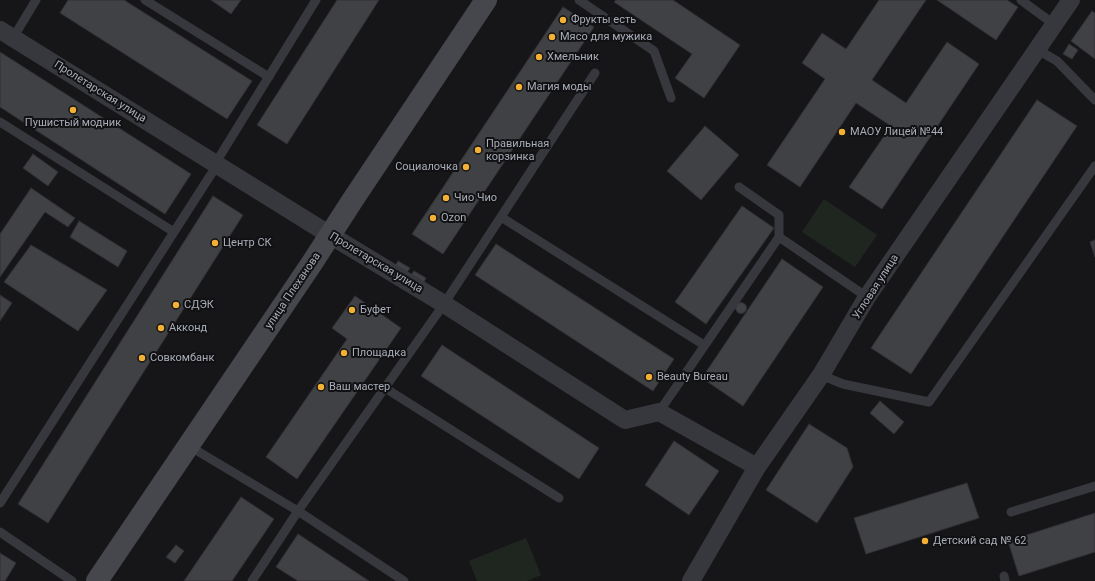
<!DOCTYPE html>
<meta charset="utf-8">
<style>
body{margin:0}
canvas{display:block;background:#161618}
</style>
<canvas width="1095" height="581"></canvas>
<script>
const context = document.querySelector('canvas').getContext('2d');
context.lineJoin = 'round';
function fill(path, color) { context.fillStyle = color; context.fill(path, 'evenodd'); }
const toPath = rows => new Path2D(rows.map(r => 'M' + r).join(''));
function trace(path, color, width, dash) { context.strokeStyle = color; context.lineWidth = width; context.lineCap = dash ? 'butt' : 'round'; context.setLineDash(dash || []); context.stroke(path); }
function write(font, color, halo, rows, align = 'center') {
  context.font = font + ' Roboto,sans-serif'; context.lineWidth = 4; context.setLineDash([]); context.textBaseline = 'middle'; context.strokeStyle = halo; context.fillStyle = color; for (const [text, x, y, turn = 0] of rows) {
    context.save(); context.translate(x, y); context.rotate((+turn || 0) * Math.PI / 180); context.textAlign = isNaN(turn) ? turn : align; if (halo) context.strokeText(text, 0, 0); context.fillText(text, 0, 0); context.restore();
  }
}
const green = toPath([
 [824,199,877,235,855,267,802,232],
 [526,538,541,575,527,581,477,581,469,561]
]);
const building = toPath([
 [68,0,124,0,252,81,227,119,60,13,68,0],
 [211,0,241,0,231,14,211,0],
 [337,0,379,0,287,144,257,125,337,0],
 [616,0,673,0,740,45,704,98,675,78,692,54,614,2,616,0],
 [879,0,926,0,872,80,906,103,947,42,979,64,882,209,849,187,891,126,856,103,800,187,767,165,825,79,802,63,822,33,846,49,879,0],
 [937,0,1007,0,1018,7,996,40,937,0],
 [563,7,594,27,443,254,412,234,563,7],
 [1092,11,1095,13,1095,59,1071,41,1092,11],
 [1069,44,1078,50,1072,59,1063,54,1069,44],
 [0,52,191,174,165,214,0,107,0,52],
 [1037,100,1077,126,911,374,871,348,1037,100],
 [705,126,739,155,701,200,667,171,705,126],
 [33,154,58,172,48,186,23,168,33,154],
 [31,188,75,218,68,227,45,212,0,277,0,234,31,188],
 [213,196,243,215,48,523,18,504,213,196],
 [742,206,774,228,706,324,675,302,742,206],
 [79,221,127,251,118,267,70,237,79,221],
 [1095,240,1095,257,1090,242,1095,240],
 [496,244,674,359,653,391,475,275,496,244],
 [31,245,107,290,78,331,4,282,31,245],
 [782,259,823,287,743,406,702,378,782,259],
 [398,261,410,268,406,274,394,268,398,261],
 [414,271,426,278,423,284,410,277,414,271],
 [0,295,12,303,0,321,0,295],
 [355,296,401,328,297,479,266,457,347,339,332,328,355,296],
 '735.5 308a5.5 5.5 0 1 1 11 0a5.5 5.5 0 1 1-11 0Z',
 [442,345,599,448,579,479,421,376,442,345],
 [880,401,904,422,894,434,870,413,880,401],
 [809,424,847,448,853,467,817,523,766,490,809,424],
 [674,441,719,471,689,515,645,485,674,441],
 [967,483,979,518,866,554,854,518,967,483],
 [241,497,274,519,232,581,184,581,241,497],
 [1095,513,1095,552,1019,576,1008,541,1095,513],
 [298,534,369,581,298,581,276,567,298,534],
 [176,545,184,551,175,563,166,557,176,545],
 [0,553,16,563,5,581,0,581,0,553]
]);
const service = toPath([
 [145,0,269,77],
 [579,0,654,51,671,98],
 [1021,0,1055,25],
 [13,38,36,0],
 [1038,50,1057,61,1095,100],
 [0,122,174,232],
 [215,164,316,0],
 [739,187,779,215,779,237],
 [501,217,704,345],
 [821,375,843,384,929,402,1095,166],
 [385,388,559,498],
 [659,412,779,237,867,297],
 [189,446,298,511,444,304,595,73],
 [0,503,217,165],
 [1011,512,1095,486],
 [0,532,72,581],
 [1004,576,1005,581],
 [252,581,298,511,404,581]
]);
const minor = toPath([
 [0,30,330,235,444,304,625,420,659,412,757,467],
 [691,581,757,467,821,375,867,297,1071,0]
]);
const secondary = toPath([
 [97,581,312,263,352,201,486,0]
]);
const markers = [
 [563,20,4,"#f2b134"],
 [552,37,4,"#f2b134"],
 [539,57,4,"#f2b134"],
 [519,87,4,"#f2b134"],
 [73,110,4,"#f2b134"],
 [842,132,4,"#f2b134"],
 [478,150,4,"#f2b134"],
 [466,167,4,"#f2b134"],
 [446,198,4,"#f2b134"],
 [433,218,4,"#f2b134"],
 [215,243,4,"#f2b134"],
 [176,305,4,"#f2b134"],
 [352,310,4,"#f2b134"],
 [161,328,4,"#f2b134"],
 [344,353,4,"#f2b134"],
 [142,358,4,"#f2b134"],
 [649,377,4,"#f2b134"],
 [321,387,4,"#f2b134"],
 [925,541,4,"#f2b134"]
];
const poiNames = [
 ["Фрукты есть",571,20],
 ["Мясо для мужика",560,37],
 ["Хмельник",547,57],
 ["Магия моды",527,87],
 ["Пушистый модник",73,123,"center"],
 ["МАОУ Лицей №44",850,132],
 ["Правильная",486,144],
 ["корзинка",486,157],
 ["Социалочка",458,167,"right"],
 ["Чио Чио",454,198],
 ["Ozon",441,218],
 ["Центр СК",223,243],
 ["СДЭК",184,305],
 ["Буфет",360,310],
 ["Акконд",169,328],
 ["Площадка",352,353],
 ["Совкомбанк",150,358],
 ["Beauty Bureau",657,377],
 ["Ваш мастер",329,387],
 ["Детский сад № 62",933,541]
];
const streetNames = [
 ["Пролетарская улица",100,92,32],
 ["Пролетарская улица",376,263,31],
 ["Угловая улица",876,287,-57],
 ["улица Плеханова",293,291,-56]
];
fill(green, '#1e261f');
fill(building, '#404145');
trace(building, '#303034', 1);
trace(service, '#37383d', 9);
trace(minor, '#37383d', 18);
trace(secondary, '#45474d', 22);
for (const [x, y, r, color] of markers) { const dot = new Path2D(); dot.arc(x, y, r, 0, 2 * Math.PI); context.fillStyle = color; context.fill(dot); trace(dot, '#111113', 1.5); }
write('11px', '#a8adb8', '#111113', poiNames, 'left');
write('11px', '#a8adb8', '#111113', streetNames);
</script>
